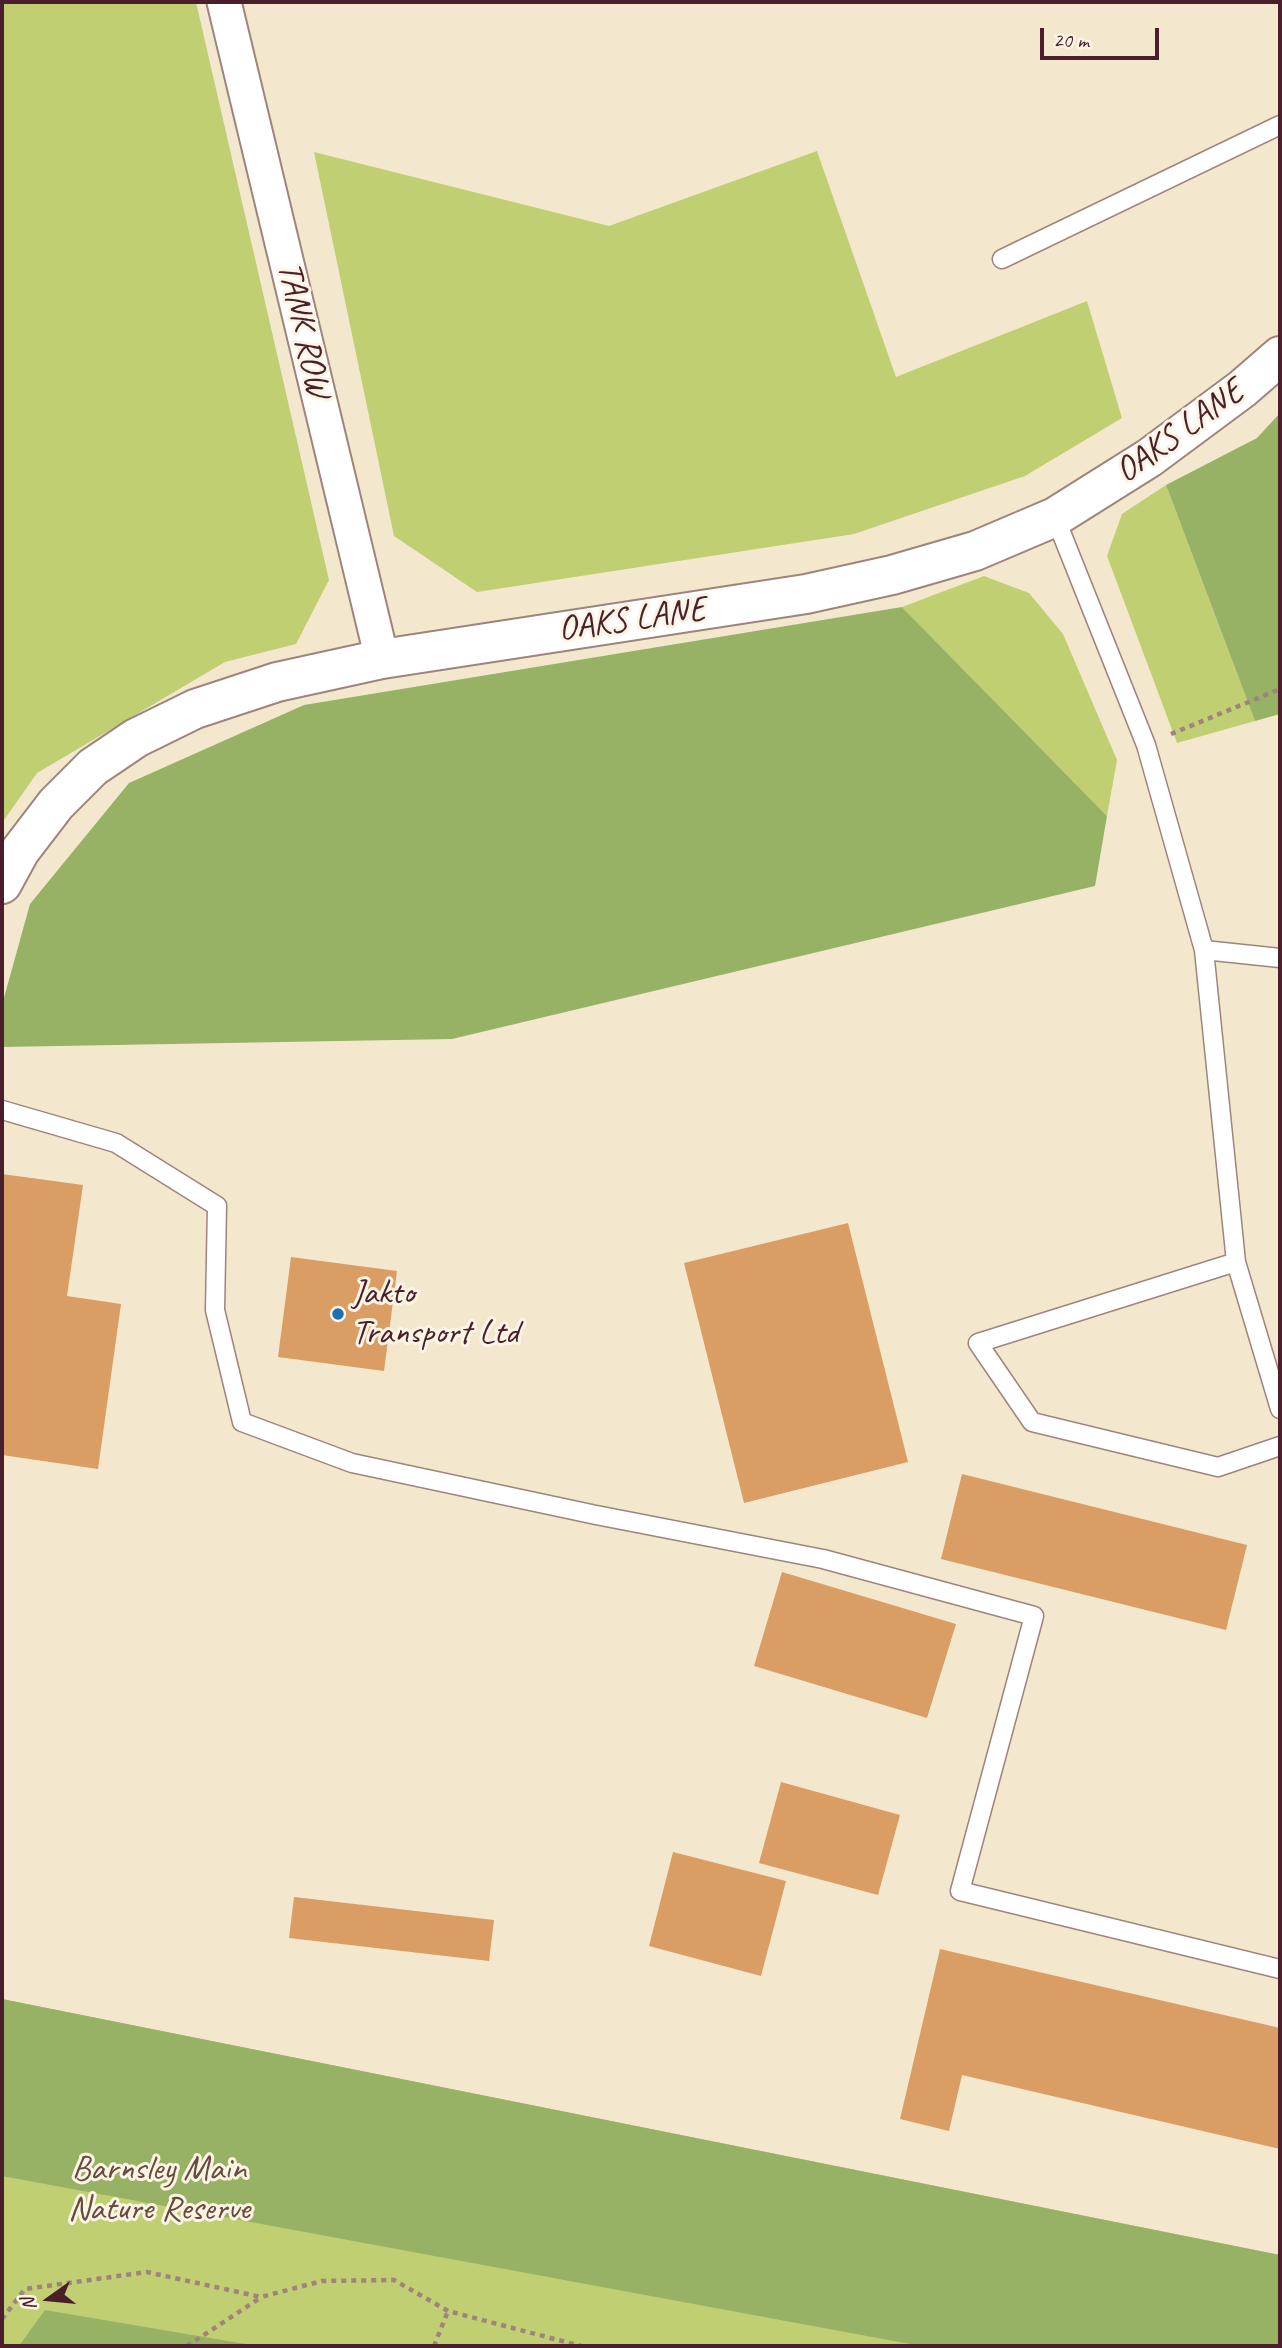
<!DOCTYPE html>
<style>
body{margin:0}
#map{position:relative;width:1282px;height:2348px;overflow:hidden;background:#f3e8ce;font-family:Caveat,sans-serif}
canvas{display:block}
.frame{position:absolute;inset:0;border:4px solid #4a1f2b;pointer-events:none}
.north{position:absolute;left:14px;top:2264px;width:70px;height:70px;-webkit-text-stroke:5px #fcf5e5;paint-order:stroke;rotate:255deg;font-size:19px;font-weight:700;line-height:28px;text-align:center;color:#4a1f2b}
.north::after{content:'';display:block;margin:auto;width:24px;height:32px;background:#4a1f2b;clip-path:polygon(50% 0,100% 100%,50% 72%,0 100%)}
.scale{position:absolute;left:1040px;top:28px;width:119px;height:32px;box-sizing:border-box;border:4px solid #4a1f2b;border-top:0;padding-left:9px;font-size:21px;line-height:24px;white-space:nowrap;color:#4a1f2b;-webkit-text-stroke:5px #fcf5e5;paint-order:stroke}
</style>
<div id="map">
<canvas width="1282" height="2348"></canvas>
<div class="frame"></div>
<div class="north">N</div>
<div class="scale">20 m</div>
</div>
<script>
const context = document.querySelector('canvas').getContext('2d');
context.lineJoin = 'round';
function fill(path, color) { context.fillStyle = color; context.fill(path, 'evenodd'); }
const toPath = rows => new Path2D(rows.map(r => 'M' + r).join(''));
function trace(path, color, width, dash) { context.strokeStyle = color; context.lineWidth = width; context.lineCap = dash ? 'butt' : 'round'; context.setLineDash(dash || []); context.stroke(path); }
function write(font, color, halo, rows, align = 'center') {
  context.font = font + ' Caveat,sans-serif'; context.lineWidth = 6; context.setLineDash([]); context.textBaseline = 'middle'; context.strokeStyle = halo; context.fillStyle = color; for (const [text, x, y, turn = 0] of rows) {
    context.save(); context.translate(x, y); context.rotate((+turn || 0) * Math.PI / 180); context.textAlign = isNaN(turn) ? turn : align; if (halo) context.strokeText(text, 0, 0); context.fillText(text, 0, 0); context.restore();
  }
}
const green = toPath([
 [2,2,196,2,329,580,296,644,225,662,37,773,2,823],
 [817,151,896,377,1087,301,1122,418,1025,476,854,534,477,592,394,536,314,152,609,226],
 [1166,485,1255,721,1177,743,1107,556,1122,514],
 [984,576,1029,593,1063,634,1117,760,1107,816,902,607],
 [2,1999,1280,2255,1280,2346,2,2346]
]);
const forest = toPath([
 [1280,413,1280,714,1255,721,1166,485,1257,438],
 [902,607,1107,816,1095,886,452,1039,2,1047,2,1005,30,904,129,783,304,705],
 [2,1999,1280,2255,1280,2346,921,2346,2,2176],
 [45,2310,257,2346,19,2346]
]);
const building = toPath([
 [2,1174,83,1185,67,1296,121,1304,98,1469,2,1455],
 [848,1223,908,1462,744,1503,684,1263],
 [291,1257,397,1271,384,1371,278,1357],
 [962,1474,1247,1545,1226,1630,941,1559],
 [782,1572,956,1624,927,1718,754,1666],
 [781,1782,900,1815,878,1895,759,1863],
 [673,1852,786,1881,761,1976,649,1946],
 [294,1897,494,1920,489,1961,289,1938],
 [940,1949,1280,2028,1280,2149,962,2075,949,2131,900,2119]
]);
const path = toPath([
 [1171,734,1280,689],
 [2,2319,25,2289,147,2272,261,2297,322,2281,394,2280,448,2311,581,2346],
 [187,2346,260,2298],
 [434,2346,448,2311]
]);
const service = toPath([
 [1002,259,1280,125],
 [1055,517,1146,745,1204,950,1236,1262,1280,1409],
 [1204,950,1280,958],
 [2,1110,116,1143,217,1206,215,1310,242,1422,352,1463,596,1515,823,1559,1034,1616,960,1891,1280,1969],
 [1236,1262,978,1343,1032,1422,1218,1467,1280,1446]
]);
const minor = toPath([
 [224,2,382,659]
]);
const tertiary = toPath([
 [2,884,20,851,56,804,93,767,136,738,195,709,277,682,382,659,806,594,892,575,975,551,1055,517,1149,458,1242,389,1280,356]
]);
const markers = [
 [338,1314,7,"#1f6fb2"]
];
const streetNames = [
 ["TANK ROW",303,330,77],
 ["OAKS LANE",1180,432,-36],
 ["OAKS LANE",632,620,-8]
];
const poiNames = [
 ["Jakto",352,1294],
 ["Transport Ltd",352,1334]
];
const parkNames = [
 ["Barnsley Main",159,2170],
 ["Nature Reserve",159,2210]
];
fill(green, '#bfcf72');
fill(forest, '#97b264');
fill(building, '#da9d63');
trace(service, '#9e847c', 21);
trace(minor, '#9e847c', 37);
trace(tertiary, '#9e847c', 42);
trace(path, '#9e847c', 4.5, [5, 5]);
trace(service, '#fff', 18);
trace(minor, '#fff', 33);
trace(tertiary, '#fff', 38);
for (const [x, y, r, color] of markers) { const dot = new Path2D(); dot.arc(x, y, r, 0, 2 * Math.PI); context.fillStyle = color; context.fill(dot); trace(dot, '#fcf5e5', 2.5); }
write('35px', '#4a1f2b', '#fcf5e5', streetNames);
write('35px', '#4a1f2b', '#fcf5e5', poiNames, 'left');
write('35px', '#674b3d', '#fcf5e5', parkNames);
</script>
